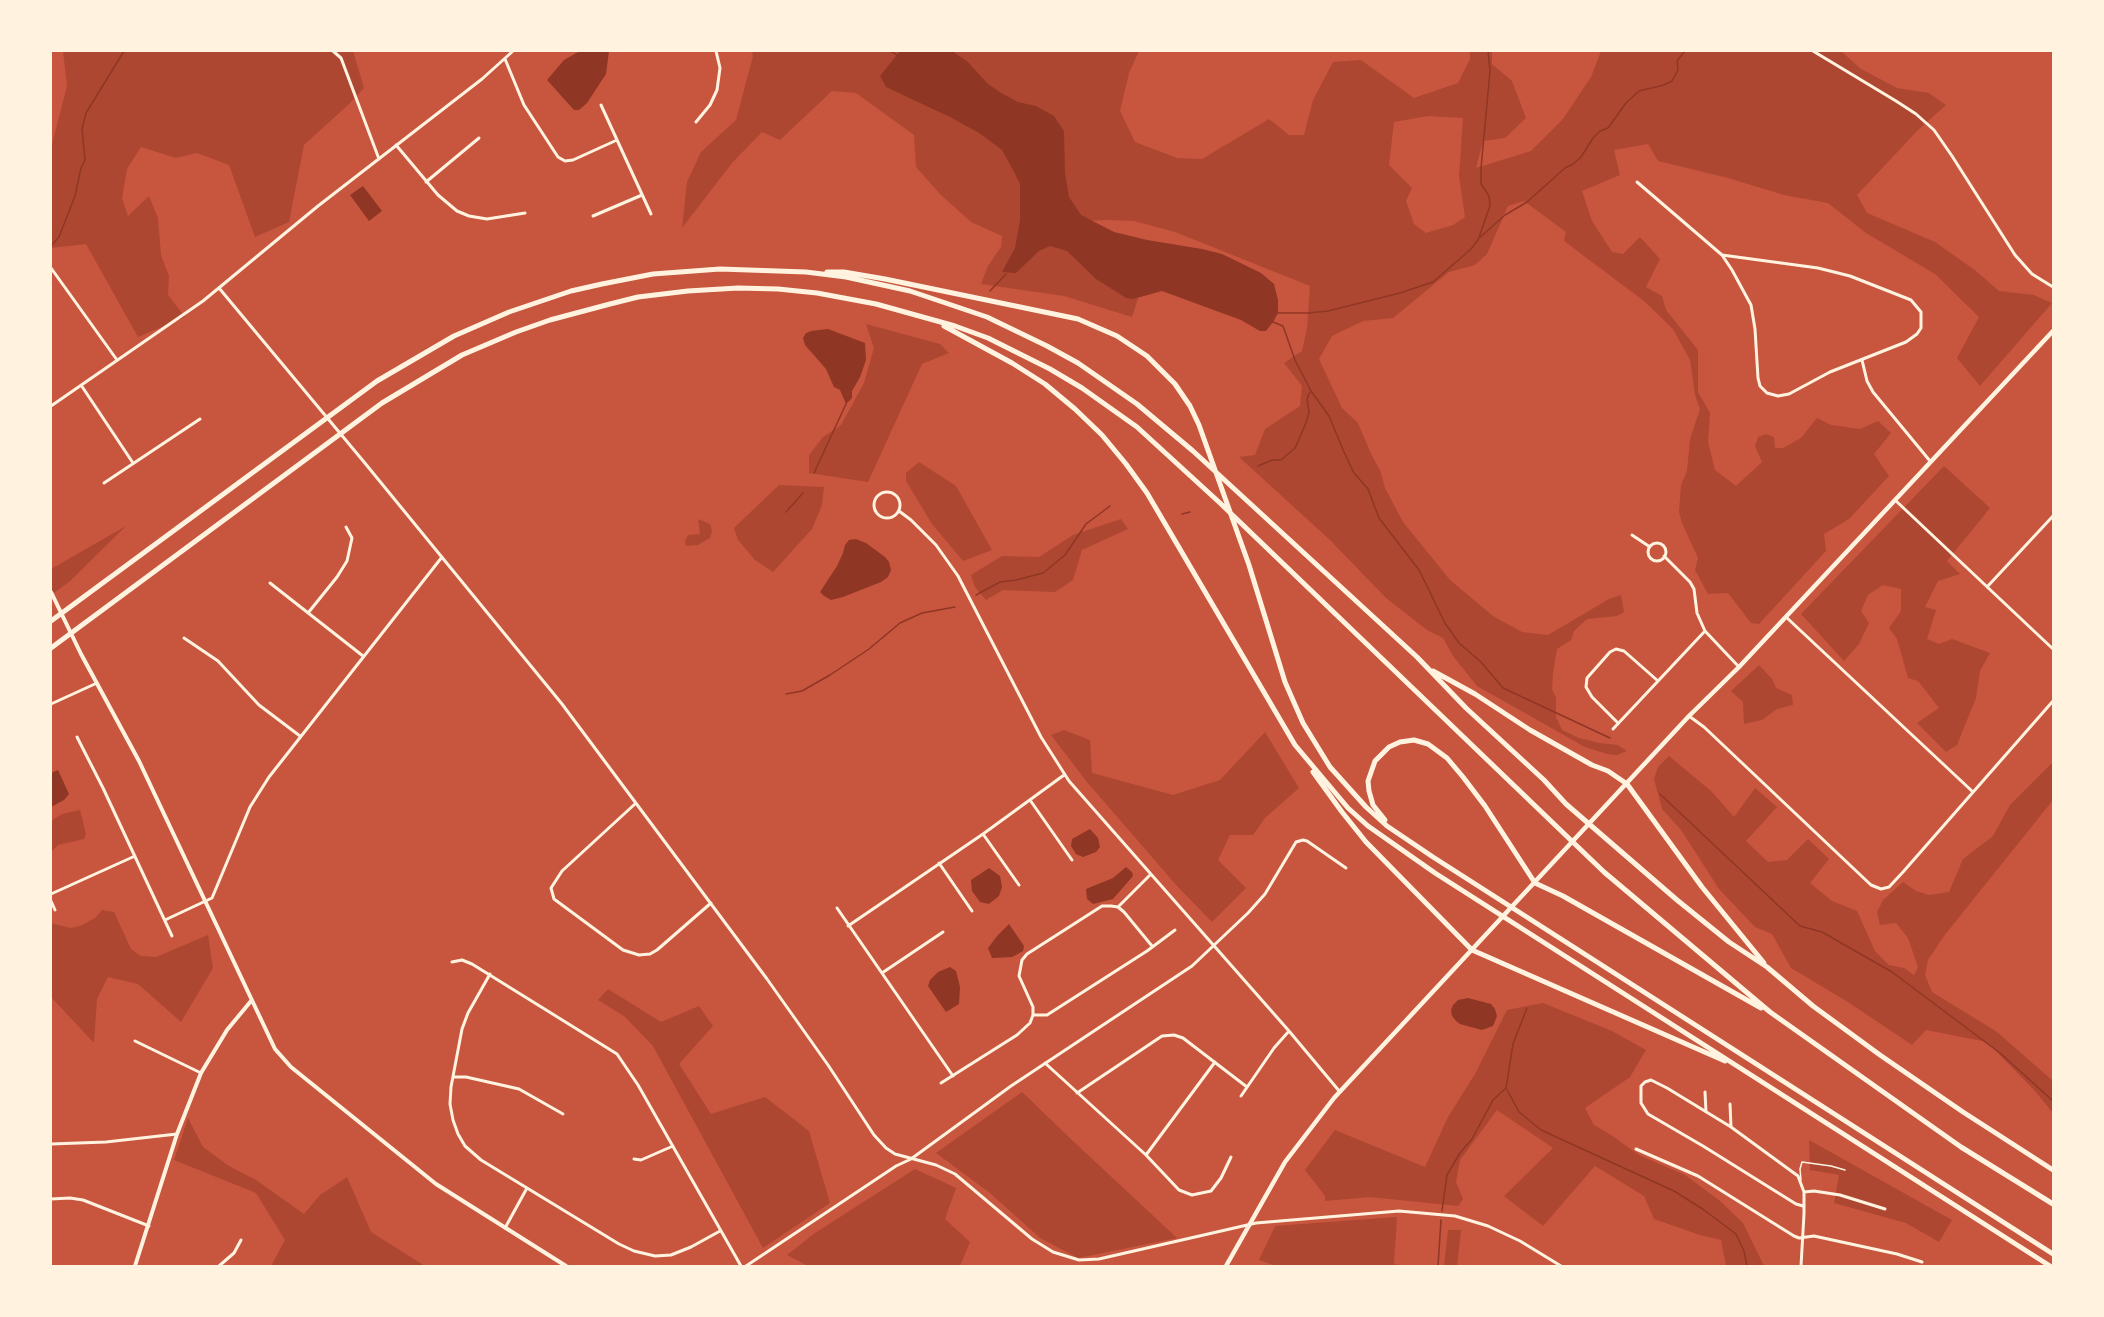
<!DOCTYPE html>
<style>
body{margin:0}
#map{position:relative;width:2104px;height:1317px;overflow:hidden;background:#c8553d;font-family:Merriweather,serif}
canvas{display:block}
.frame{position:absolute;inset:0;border:52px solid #fff3e0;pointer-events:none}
</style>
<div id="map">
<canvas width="2104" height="1317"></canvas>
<div class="frame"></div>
</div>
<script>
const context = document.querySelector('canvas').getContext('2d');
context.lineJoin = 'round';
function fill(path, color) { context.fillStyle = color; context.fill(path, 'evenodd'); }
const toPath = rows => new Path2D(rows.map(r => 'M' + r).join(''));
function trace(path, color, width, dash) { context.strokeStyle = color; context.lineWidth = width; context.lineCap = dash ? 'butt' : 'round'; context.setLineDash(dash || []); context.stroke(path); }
const green = toPath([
 [63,51,353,51,364,88,348,105,304,145,289,222,255,237,229,165,197,153,176,158,141,147,127,169,122,198,128,216,149,196,158,218,161,255,169,276,168,295,185,317,138,337,86,244,51,248,51,148,67,86],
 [752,51,1139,51,1129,73,1120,111,1135,142,1177,158,1202,159,1269,119,1289,135,1304,135,1313,100,1333,62,1361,60,1414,98,1458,83,1470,59,1470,51,1492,51,1492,64,1512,81,1526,118,1505,138,1483,141,1476,168,1531,151,1563,119,1591,77,1601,51,1841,51,1861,69,1897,88,1929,93,1946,105,1917,131,1857,195,1867,213,1935,242,1976,271,1999,291,2034,295,2052,303,1980,386,1957,358,1979,317,1935,274,1866,233,1828,203,1784,195,1728,178,1658,161,1648,144,1614,150,1620,175,1582,191,1592,221,1612,252,1623,254,1640,237,1660,259,1646,287,1662,296,1666,310,1698,350,1698,392,1710,413,1708,442,1715,470,1736,486,1762,462,1755,446,1758,437,1766,434,1774,437,1775,448,1783,448,1801,438,1817,418,1831,425,1860,429,1878,421,1891,433,1874,454,1889,476,1849,519,1824,534,1826,551,1759,624,1751,623,1728,593,1708,594,1695,570,1698,558,1682,523,1679,512,1681,485,1687,471,1690,439,1700,409,1695,395,1690,360,1673,329,1644,301,1564,241,1566,232,1524,201,1508,206,1487,254,1475,265,1449,272,1393,318,1363,321,1332,336,1319,359,1342,408,1358,423,1372,456,1380,470,1385,488,1403,522,1450,580,1493,616,1522,632,1548,635,1609,599,1621,595,1624,612,1617,616,1587,619,1574,631,1571,640,1557,649,1553,673,1552,689,1556,698,1556,717,1562,730,1579,738,1600,743,1618,745,1627,751,1617,755,1607,754,1585,747,1477,686,1453,656,1443,638,1427,630,1386,598,1330,540,1239,457,1255,455,1265,429,1300,406,1302,386,1284,363,1302,351,1307,328,1310,286,1175,232,1134,221,1105,220,1087,221,1142,286,1132,317,1064,296,981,284,988,266,1001,247,1002,236,971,222,940,194,916,167,914,135,856,93,832,91,780,140,762,132,732,163,682,228,687,182,701,152,736,120,753,56],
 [1428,116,1463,118,1459,176,1465,217,1453,225,1426,233,1414,224,1406,201,1412,188,1389,165,1394,122],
 [866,324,940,344,949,353,922,364,868,482,809,473,809,455,823,437,841,425,864,383,874,348],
 [919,462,956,486,992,550,963,561,932,524,906,481,906,473],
 [1944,466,1990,508,1947,561,1960,574,1938,581,1925,607,1936,610,1927,639,1939,644,1952,639,1990,653,1980,671,1976,698,1957,745,1946,752,1917,723,1939,708,1918,681,1908,678,1897,639,1889,628,1901,611,1901,589,1883,585,1868,595,1861,611,1869,623,1859,644,1844,661,1801,614],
 [779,485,824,487,822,505,812,529,773,572,755,560,738,540,734,528],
 [698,519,710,524,712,531,710,538,698,545,686,546,685,542,688,535,700,534],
 [1121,519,1128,529,1082,550,1073,580,1055,592,1003,590,986,600,975,587,971,575,1002,556,1039,557,1073,535],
 [126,526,69,582,51,595,51,569],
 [1759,665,1772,679,1776,688,1792,695,1793,705,1777,709,1762,720,1744,724,1743,702,1731,691],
 [1064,730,1090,740,1092,773,1173,795,1220,780,1265,732,1299,788,1265,818,1253,835,1230,835,1218,860,1246,888,1212,922,1177,886,1087,782,1051,735],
 [1669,756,1711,791,1734,817,1755,788,1777,807,1746,841,1768,862,1787,860,1808,839,1829,859,1810,883,1832,901,1857,911,1875,951,1889,965,1904,968,1914,975,1918,967,1908,938,1896,923,1880,925,1877,912,1883,900,1903,882,1916,891,1929,895,1949,892,1963,859,1993,836,2010,805,2053,762,2053,800,1944,936,1928,960,1925,975,1932,992,1997,1032,2053,1081,2053,1113,2035,1091,1987,1042,1926,1030,1912,1045,1848,1002,1791,968,1772,934,1755,927,1719,889,1681,830,1662,809,1654,779,1658,767],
 [80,810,86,834,84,839,58,845,51,852,51,821,62,814],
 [102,910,114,912,131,949,141,956,156,957,208,935,213,968,181,1022,138,984,108,977,97,999,94,1043,51,997,51,923,70,928,80,926,95,918],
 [608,989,661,1022,699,1006,713,1026,679,1064,711,1114,765,1097,809,1131,830,1203,763,1248,653,1046,624,1016,598,1000],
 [1543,1003,1612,1031,1646,1050,1630,1077,1585,1108,1594,1125,1611,1135,1639,1155,1685,1175,1720,1201,1743,1223,1764,1266,1726,1266,1721,1240,1700,1235,1654,1219,1644,1196,1595,1166,1543,1226,1504,1196,1553,1148,1497,1110,1460,1160,1456,1182,1463,1199,1458,1206,1370,1197,1325,1201,1325,1196,1305,1170,1335,1130,1425,1167,1448,1117,1475,1074,1507,1010],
 [1022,1092,1073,1141,1177,1238,1078,1258,1040,1238,990,1193,936,1153],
 [188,1118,203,1147,229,1166,256,1180,304,1214,320,1195,347,1177,371,1232,425,1266,271,1266,285,1240,256,1193,174,1160],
 [1809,1140,1952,1220,1939,1242,1906,1223,1834,1203,1839,1175,1810,1170],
 [915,1169,956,1188,945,1219,970,1242,960,1266,808,1266,787,1255,815,1233],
 [1397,1217,1394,1264,1407,1266,1276,1266,1259,1260,1275,1226],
 [1448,1230,1461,1230,1457,1266,1444,1266]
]);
const water = toPath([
 [580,51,609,51,606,74,587,103,579,110,574,110,547,80,564,60],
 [900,51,952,51,967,61,988,84,1003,94,1018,102,1036,106,1054,116,1064,131,1065,173,1069,197,1081,215,1114,232,1147,240,1202,249,1222,254,1261,273,1274,284,1278,300,1278,313,1273,322,1266,331,1260,331,1241,320,1162,291,1133,299,1126,298,1096,279,1067,251,1050,246,1039,251,1016,273,1002,272,1015,248,1020,220,1020,184,1012,168,1002,150,979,133,952,118,886,87,880,76],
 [363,186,382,211,369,221,350,195],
 [828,329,865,343,866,360,860,377,852,391,852,398,846,404,840,390,834,387,826,369,805,345,803,338,806,333,811,331],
 [856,539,866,543,885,557,889,562,891,570,888,577,881,582,843,597,831,600,824,596,820,592,837,566,843,553,845,545,849,540],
 [58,770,69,794,64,800,51,807,51,773],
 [1090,829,1098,838,1100,847,1096,852,1083,857,1076,854,1071,846,1072,839],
 [1126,867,1132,872,1133,876,1113,899,1093,904,1087,899,1086,889,1113,878],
 [989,868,1000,876,1002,887,999,896,989,904,980,902,972,891,971,880],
 [1009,924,1024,946,1023,951,1012,957,992,958,988,948,998,935],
 [950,967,956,971,960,987,959,1004,946,1012,928,986,930,980,938,972],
 [1468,998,1491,1004,1495,1009,1497,1016,1493,1026,1482,1030,1460,1024,1456,1021,1452,1016,1451,1010,1453,1005,1458,1000]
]);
const stream = toPath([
 [890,51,897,55],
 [1478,239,1505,215,1527,202,1565,168,1573,164,1581,157,1593,138,1600,131,1608,128,1626,103,1639,91,1664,85,1672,81,1678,70,1677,61,1685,51],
 [51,246,59,237,75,196,81,168,85,160,82,129,86,113,124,51],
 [990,291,1006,274],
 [1278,313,1308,313,1328,311,1400,293,1433,282,1471,249,1478,240,1490,206,1489,196,1481,184,1481,168,1490,71,1488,51],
 [1273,322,1283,326,1295,360,1311,391,1329,416,1344,452,1354,473,1368,489,1379,518,1419,570,1445,623,1459,643,1481,662,1503,688,1610,738],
 [1258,466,1272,460,1281,460,1295,448,1306,423,1309,412,1307,399,1310,392],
 [814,473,846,404],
 [786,512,803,493],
 [1182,514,1190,512],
 [976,595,1000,582,1016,580,1043,573,1065,555,1086,524,1110,506],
 [786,694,802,691,830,675,869,649,900,623,922,613,955,607],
 [1660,794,1800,926,1822,932,1892,972,2000,1053,2053,1101],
 [1506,1088,1519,1112,1541,1130,1674,1191,1704,1210,1736,1234,1744,1251,1747,1266],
 [1442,1211,1447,1175,1460,1153,1472,1139,1493,1100,1506,1088,1513,1044,1527,1008],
 [1438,1266,1441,1220]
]);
const service = toPath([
 [1801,1180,1800,1169,1802,1162,1831,1166,1845,1170]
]);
const minor = toPath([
 [333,51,341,58,379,159],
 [1813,51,1896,101,1916,114,1934,130,1952,156,2015,255,2032,274,2053,287],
 [505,59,524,105,558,157,565,161,573,160,617,140],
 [601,105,651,214],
 [696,122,710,105,717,90,720,68,716,51],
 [396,145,438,195,457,211,469,216,487,219,525,213],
 [426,182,479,138],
 [1637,182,1722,255,1732,270,1751,305,1755,329,1758,378,1760,386,1767,393,1778,396,1789,394,1830,372,1906,342,1917,334,1921,328,1921,312,1911,300,1850,276,1818,268,1722,255],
 [593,216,642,195],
 [51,268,117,360],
 [219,288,364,462,562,704,767,979,828,1065,874,1135,886,1148,895,1154,936,1165,955,1174,1032,1239,1053,1252,1079,1260,1099,1259,1256,1223,1399,1211,1455,1216,1488,1226,1520,1241,1561,1266],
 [1862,360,1867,381,1873,392,1930,461],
 [81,385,133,463],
 [51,406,203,301,318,206,482,79,513,51],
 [104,483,200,419],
 '874 505a13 13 0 1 1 26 0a13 13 0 1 1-26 0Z',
 [1895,500,2053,649],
 [899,511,911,520,936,545,958,576,1041,737,1069,781,1289,1031,1340,1092],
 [1632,535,1650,547],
 '1648 552a9 9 0 1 1 18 0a9 9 0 1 1-18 0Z',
 [1664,556,1690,582,1694,589,1697,613,1705,631,1739,667],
 [270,583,363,656],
 [1987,587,2053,516],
 [308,613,337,577,347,561,352,538,346,527],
 [1786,617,1973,792],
 [184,638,218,661,259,705,300,736],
 [51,704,97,683],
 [1689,716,1704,727,1871,885,1881,889,1889,887,1903,872,2053,701],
 [1618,723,1592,697,1586,687,1587,678,1610,652,1616,649,1624,651,1658,681],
 [1613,729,1705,631],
 [77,737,103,788,172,936],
 [1030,800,1072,860],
 [636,803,562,871,551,888,554,899,623,950,639,955,650,954,657,950,711,903],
 [983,834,1019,885],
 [939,863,972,911],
 [51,894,135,856],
 [51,901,55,910],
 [1118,907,1150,875],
 [837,908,953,1076],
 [165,920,212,898,250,807,269,777,442,557],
 [848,926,983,834,1064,775],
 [452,962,462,960,472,964,617,1054,638,1085,741,1266],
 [882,973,943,932],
 [490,974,468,1013,462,1029,451,1087,450,1104,453,1120,458,1134,465,1146,481,1160,619,1244,634,1251,655,1256,671,1255,691,1247,720,1231],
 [1033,1015,1047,1015,1147,951,1175,930],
 [135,1041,201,1073],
 [1045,1063,1146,1155,1179,1190,1192,1195,1211,1191,1221,1178,1231,1157],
 [453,1077,466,1077,519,1089,563,1114],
 [941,1083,1017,1035,1030,1023,1033,1015,1033,1007,1019,976,1022,960,1027,954,1102,906,1111,906,1118,907,1124,912,1152,946],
 [1705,1092,1706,1112],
 [1077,1093,1162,1036,1174,1035,1183,1038,1247,1087],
 [1241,1096,1274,1048,1289,1031],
 [1730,1104,1731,1127],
 [51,1144,106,1142,177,1134],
 [1636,1149,1698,1176,1794,1236,1799,1238,1814,1236,1897,1254,1922,1262],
 [1146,1155,1215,1062],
 [634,1159,641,1160,673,1146],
 [1804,1192,1814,1191,1840,1195,1885,1209],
 [51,1199,70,1198,83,1200,149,1226],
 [505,1228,527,1188],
 [219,1266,234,1253,241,1240],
 [746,1266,896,1166,911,1159,1011,1086,1192,966,1248,913,1265,894,1296,842,1303,840,1307,841,1346,868],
 [1801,1266,1804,1214,1804,1192,1798,1176,1731,1127,1667,1088,1651,1080,1645,1082,1641,1086,1641,1103,1648,1114,1703,1146,1796,1204,1803,1206]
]);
const tertiary = toPath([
 [51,592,81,654,139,761,275,1049,291,1067,436,1184,566,1266],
 [135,1266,177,1134,201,1073,227,1030,251,1001]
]);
const primary = toPath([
 [1226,1266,1285,1162,1334,1098,1689,716,1739,667,2053,331]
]);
const motorway = toPath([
 [827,272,844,272,885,279,1078,319,1117,336,1147,356,1175,384,1190,406,1199,425,1249,565,1285,682,1303,723,1330,767,1366,807,1387,826,1433,857,2053,1254],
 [944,326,1012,363,1045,384,1075,409,1102,435,1126,464,1147,493,1295,745,1348,808,1368,826,1435,873,2050,1266],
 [51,621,377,381,454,336,509,312,571,291,602,284,653,274,720,269,806,272,846,277,910,291,987,317,1047,346,1078,363,1137,404,1193,451,1417,657,1466,708,1544,780,1566,804,1677,900,1729,942,1767,967,1813,1006,1880,1055,1963,1112,2053,1170],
 [51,648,382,403,462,355,516,332,550,320,610,304,638,297,688,291,738,288,778,289,817,293,876,304,955,326,988,338,1050,369,1082,388,1137,427,1220,503,1604,872,1770,1012,1961,1147,2053,1204],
 [1433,671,1475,694,1530,730,1592,765,1608,771,1627,784,1702,887,1764,963],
 [1313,772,1342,812,1366,842,1472,950,1725,1061],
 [1385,820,1373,805,1369,791,1368,781,1375,761,1389,747,1400,742,1414,740,1428,744,1447,758,1463,777,1485,806,1535,883,1563,896,1761,1008]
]);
fill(green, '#ae4732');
fill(water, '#8f3625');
trace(stream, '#8f3625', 1.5);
trace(service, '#fff3e0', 1.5);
trace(minor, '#fff3e0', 3);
trace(tertiary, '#fff3e0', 4);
trace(primary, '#fff3e0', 4.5);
trace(motorway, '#fff3e0', 5);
</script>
